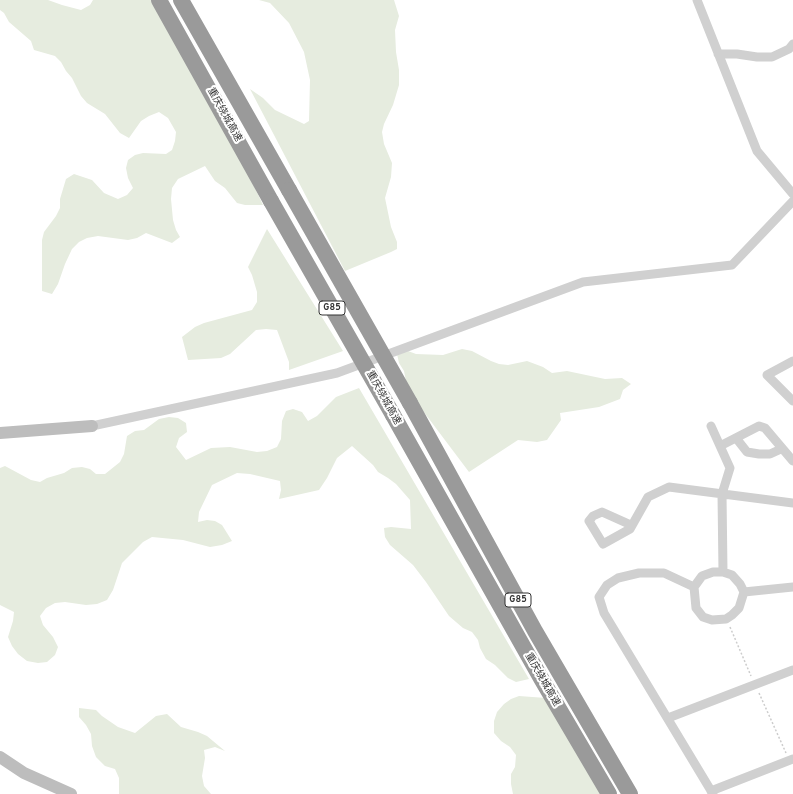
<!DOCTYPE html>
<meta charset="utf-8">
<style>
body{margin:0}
canvas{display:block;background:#fff}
</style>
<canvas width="793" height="794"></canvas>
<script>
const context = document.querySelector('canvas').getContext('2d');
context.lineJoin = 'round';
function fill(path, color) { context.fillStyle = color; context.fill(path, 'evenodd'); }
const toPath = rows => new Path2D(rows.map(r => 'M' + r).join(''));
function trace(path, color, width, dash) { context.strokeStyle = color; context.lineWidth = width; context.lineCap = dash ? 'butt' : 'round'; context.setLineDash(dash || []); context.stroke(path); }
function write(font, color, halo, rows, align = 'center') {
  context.font = font + ' Overpass,"Noto Sans SC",sans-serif'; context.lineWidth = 4; context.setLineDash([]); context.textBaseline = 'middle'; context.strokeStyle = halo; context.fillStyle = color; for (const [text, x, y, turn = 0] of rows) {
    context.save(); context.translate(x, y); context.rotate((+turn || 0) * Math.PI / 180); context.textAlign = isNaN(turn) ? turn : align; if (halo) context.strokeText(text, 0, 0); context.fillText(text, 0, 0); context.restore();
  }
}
const green = toPath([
 [0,0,48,0,62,5,81,10,90,5,93,0,153,0,216,107,263,205,245,205,237,203,225,188,215,181,205,166,178,179,172,188,171,199,173,220,176,230,180,237,172,243,146,233,137,238,128,240,98,236,87,238,79,242,72,249,65,264,58,284,52,294,42,291,42,240,44,232,56,216,60,208,60,199,66,179,74,174,92,180,104,193,118,199,127,195,133,188,128,178,126,168,128,160,135,155,143,153,166,154,172,150,175,141,176,132,168,118,159,112,149,116,141,121,129,138,120,133,105,114,87,103,81,96,72,78,66,71,61,62,55,56,34,50,31,41,9,22,4,13,0,10],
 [259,0,394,0,399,16,395,30,396,52,399,70,399,85,393,105,384,124,382,132,384,144,392,163,391,177,385,198,391,227,397,242,397,249,391,252,345,271,250,89,263,98,275,110,304,124,309,121,310,80,304,52,289,23,270,3],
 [267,229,343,351,289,370,289,362,277,330,266,329,256,330,230,354,221,358,188,360,182,337,195,327,204,323,252,310,257,302,257,292,252,275,248,267],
 [462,349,472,351,491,361,499,364,508,365,527,361,543,367,552,373,567,371,605,379,622,378,631,384,623,390,620,399,599,407,560,413,561,420,547,440,537,442,518,440,469,472,408,391,404,371,399,363,397,354,408,351,416,354,443,355],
 [359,388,529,679,516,682,508,678,495,665,486,659,480,648,478,640,472,632,463,628,449,616,426,582,413,565,390,545,385,537,384,528,391,527,411,529,410,500,396,484,388,478,378,472,373,465,352,446,337,458,327,478,319,490,279,499,281,490,280,481,250,474,237,473,212,485,199,512,198,522,207,520,215,521,222,525,232,541,222,545,210,547,183,540,152,537,143,542,122,563,113,590,107,600,97,604,86,605,65,602,55,603,46,608,40,616,43,625,53,637,58,647,55,655,47,662,38,663,27,661,18,654,12,646,8,637,13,621,14,612,0,605,0,468,5,466,31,480,40,482,47,478,64,473,72,468,82,467,90,469,96,474,105,474,120,462,124,454,127,436,135,431,144,430,159,419,169,417,178,418,186,423,187,432,179,438,176,447,186,460,211,448,230,447,257,452,267,451,277,447,281,439,282,421,286,411,293,409,302,412,308,421,317,416,336,397],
 [519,696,546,698,605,794,513,794,511,784,511,774,515,767,516,755,510,747,501,741,494,733,494,721,497,712,504,704,511,699],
 [79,708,96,710,102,716,118,727,135,733,156,716,167,714,181,727,198,732,207,736,225,751,215,747,204,750,205,758,202,776,204,786,211,794,119,794,119,778,115,769,105,766,96,757,92,746,91,734,86,725,79,717]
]);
const path = toPath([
 [730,627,751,676],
 [759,693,786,753]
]);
const street = toPath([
 [697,0,757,151,793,194],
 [718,54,737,54,757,57,772,57,789,49,793,44],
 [793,361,767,375,793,401],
 [92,426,337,373,583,282,732,265,793,201],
 [711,426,730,468,722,494,723,572],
 [736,438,747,452,759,454,770,454,781,449],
 [722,445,759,426,765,428,793,461],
 [631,525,602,512,593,516,589,521,603,544,630,529,648,497,669,487,793,503],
 [713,572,723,572,732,575,740,584,744,592,739,608,732,615,726,619,712,620,703,617,696,608,694,587,702,576,713,572],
 [694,587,664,573,639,573,618,578,607,585,599,597,604,613,713,794],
 [744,592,793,587],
 [668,718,793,670],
 [711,791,793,759]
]);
const secondary = toPath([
 [0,433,92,426],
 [0,757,24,773,71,794]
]);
const highway = toPath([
 [159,0,271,201],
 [181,0,289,190],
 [410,403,535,631,630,794],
 [393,415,542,680,609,794]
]);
const highwayBridge = toPath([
 [289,190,410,403],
 [271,201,393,415]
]);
const shields = [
 [332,308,26],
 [518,600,26]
];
const shieldNames = [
 ["G85",332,308],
 ["G85",518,600]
];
const streetNames = [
 ["重庆绕城高速",224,115,61],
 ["重庆绕城高速",383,398,61],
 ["重庆绕城高速",542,680,60]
];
fill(green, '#e6ecdf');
trace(path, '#cdcdcd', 1.5, [2, 2]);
trace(street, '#d0d0d0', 9);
trace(secondary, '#bdbdbd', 12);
trace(highway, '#9a9a9a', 16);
trace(highwayBridge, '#9a9a9a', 16);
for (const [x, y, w] of shields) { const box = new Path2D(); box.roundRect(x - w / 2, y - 7, w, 14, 3); context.fillStyle = '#fff'; context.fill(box); trace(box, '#333', 1); }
write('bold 9px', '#333', null, shieldNames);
write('10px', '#333', '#fff', streetNames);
</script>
